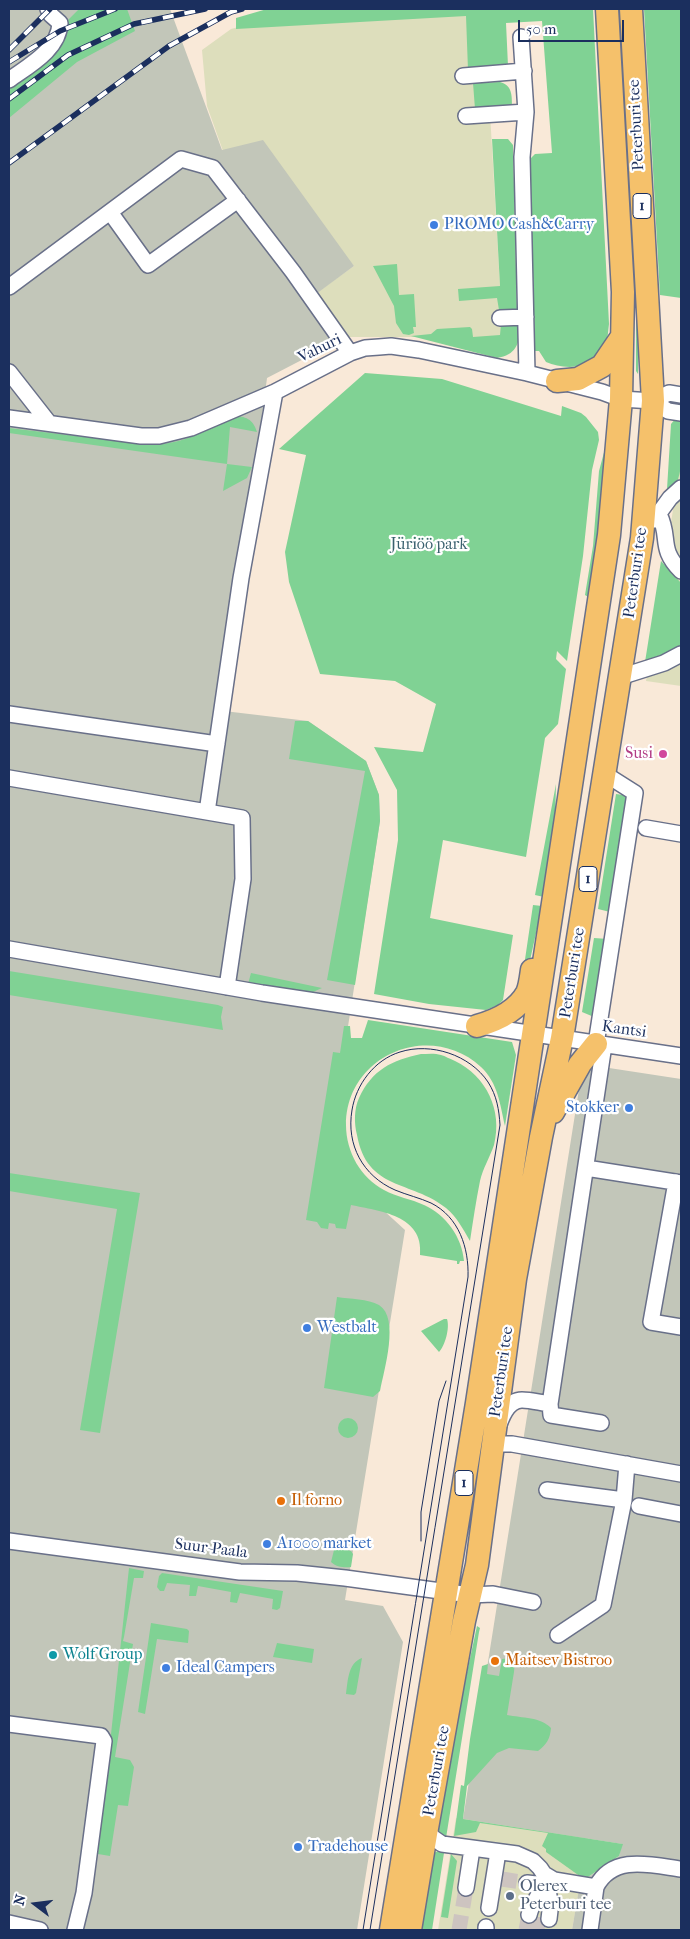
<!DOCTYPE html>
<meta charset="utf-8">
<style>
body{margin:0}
#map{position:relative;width:690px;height:1939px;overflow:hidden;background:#f9e9d8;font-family:"IM FELL French Canon",serif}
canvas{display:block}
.frame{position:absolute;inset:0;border:10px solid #1b2f5e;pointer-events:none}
.north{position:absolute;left:10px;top:1879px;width:50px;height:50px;-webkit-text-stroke:4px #fff;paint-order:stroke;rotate:285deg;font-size:14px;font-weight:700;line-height:20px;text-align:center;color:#1b2f5e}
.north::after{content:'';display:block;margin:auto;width:18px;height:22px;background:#1b2f5e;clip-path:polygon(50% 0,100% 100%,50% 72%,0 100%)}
.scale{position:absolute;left:518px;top:20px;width:106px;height:22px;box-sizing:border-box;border:2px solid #1b2f5e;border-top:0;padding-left:6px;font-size:15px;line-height:18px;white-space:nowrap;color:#1b2f5e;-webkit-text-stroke:4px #fff;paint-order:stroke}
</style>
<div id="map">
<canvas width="690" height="1939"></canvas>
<div class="frame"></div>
<div class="north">N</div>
<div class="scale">50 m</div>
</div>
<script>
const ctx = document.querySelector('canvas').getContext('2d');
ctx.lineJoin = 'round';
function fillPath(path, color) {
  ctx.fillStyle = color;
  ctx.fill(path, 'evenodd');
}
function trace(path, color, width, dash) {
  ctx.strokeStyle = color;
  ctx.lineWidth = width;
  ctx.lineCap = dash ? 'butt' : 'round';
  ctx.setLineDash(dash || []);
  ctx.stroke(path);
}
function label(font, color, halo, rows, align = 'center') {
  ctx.font = font + ' "IM FELL French Canon",serif';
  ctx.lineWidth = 4.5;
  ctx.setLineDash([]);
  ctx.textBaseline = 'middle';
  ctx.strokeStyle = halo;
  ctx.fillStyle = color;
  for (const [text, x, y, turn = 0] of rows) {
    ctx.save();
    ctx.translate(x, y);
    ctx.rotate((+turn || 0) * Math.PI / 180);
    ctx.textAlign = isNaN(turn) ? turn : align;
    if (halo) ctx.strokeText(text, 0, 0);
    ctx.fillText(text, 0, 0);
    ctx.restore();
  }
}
fillPath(new Path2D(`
 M329,9h155l16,277 8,65 -88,-14h-74l-30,-44 38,-27 -131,-115 -16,-45 -5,-56 29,-21 71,-19z
 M681,459v227l-35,-5z
 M456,1818l132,20 -16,92h-134z`), '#dddebc');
fillPath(new Path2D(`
 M9,9h161l52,141 41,-10 91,126 -38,28 30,43 -79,41 -43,333 84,10 58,40 13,34 1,26 -55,353 22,3 58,53 -60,370 38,6 20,36 -46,288h-348z
 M583,1064l98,15v851h-109l9,-53h7l31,-21 3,-12 -159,-25z`), '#c2c6b9');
fillPath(new Path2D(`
 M79,9h48l8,22 -58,31 -68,56v-32l47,-36 8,-11 2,-17z
 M267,9h326l16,315c-1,6 -1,14 -3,20 -8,25 -40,27 -60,18l-7,-11h-4l-5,-187 1,-6 4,-4 17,-1 -10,-132 -36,2 2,43 -40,4 -2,-54 -230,13v-11z
 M644,9h37v289l-21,-3z
 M617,11h3l19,292 -1,71 -2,-3v-64l-7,-69z
 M500,82c12,3 12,13 12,24l-37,3 -2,-26z
 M492,139h16l5,6 4,166 -13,1 -5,-2 -2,-12 -38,3 -1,-12 42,-3z
 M397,264l2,31 15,-1 2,33h-3l1,6 -5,2 -6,-1 -7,-11 -2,-17 -21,-40z
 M501,324h15l5,3c-2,17 -5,28 -24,31l-86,-22 20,-2 6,-5 33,-2 2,2 1,8 27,-2z
 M365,373l77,6 119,37 1,-10 19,7 5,4 12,15 1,8 -7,30 -9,86 -16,105 -10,-10 -1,8 10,10 -8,55 -13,14 -19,119 -83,-17 -13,78 83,17 -10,65 -5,5 -12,5 -57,-6 -55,-10 24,-154 -1,-50 -23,-43 49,5 13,-48 -41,-23 -75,-7 -31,-92 -4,-30 21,-97 -27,-6z
 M232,416c14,0 21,3 25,16l-27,-5 -3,37 25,3 -5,11 -24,13 4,-27 -218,-31v-5l143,17c35,-2 51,-14 80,-29z
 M676,418l5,1c0,20 6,62 -13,74l-1,-4 4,-65z
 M606,445l-8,88 -10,64 -3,-2 8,-49 6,-75z
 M661,561l20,22v64l-10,7 -26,8z
 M295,721h13l58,40 13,34 1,26 -25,164 -28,-5 38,-209 -76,-12z
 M556,784l-1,39 -11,74 -9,-2z
 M616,794l14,2 -20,116 -12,-3z
 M533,905l9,1 -17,77 -2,-10z
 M594,938l14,1 -14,78 -12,-5z
 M9,971l209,34 5,2 -2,10 2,13 -214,-35z
 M251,973l71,15 -9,4 -65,-8z
 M368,1020l144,22 4,13 -11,71c-5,-22 -7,-43 -24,-59 -51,-47 -135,-12 -135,58 0,27 15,53 38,65 13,7 27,9 40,15 22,10 38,32 40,56h-4l-1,3h-2v-3l-37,-6c4,-40 -41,-44 -69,-50l-5,24 -10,-1 -1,-4 -6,-1 -1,6 -7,-1 -4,-6 -11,-2 27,-168 7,1 4,-27h6l1,12h11z
 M421,1054c6,0 14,-1 20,1 4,1 9,4 14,6 31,15 48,49 39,84 -4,12 -11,23 -14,36 -4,20 -7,40 -10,60 -7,-12 -13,-24 -24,-33 -35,-28 -79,-17 -89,-73 -3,-12 -3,-26 2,-37 13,-28 33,-38 62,-44z
 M9,1173l131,20 -40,240 -20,-3 37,-221 -108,-18z
 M337,1297c13,2 31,2 42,8 21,13 5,65 1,86l-7,6 -49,-9z
 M444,1319h3c3,9 -2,27 -8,33l-18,-21z
 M338 1428a10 10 0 1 1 20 0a10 10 0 1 1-20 0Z
 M340,1548l11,3 2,3 -2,13c-6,1 -15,0 -20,-5l3,-12z
 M129,1568l15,3 -1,7h-9l-10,59 -1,4 10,3 -18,113 15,3 4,7 -6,39 -10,-1 -8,51 -12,-2z
 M162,1573l121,18 -3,17 -3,2 -5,-1 1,-10 -33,-6 -3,10 -7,-1 1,-10 -33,-6 -2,10h-7l1,-11 -23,-2 -3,8h-4l-3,-4 2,-11z
 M151,1623l36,6 2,2 -1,12 -31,-4 -12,75 -7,-2z
 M477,1626l3,2 -1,4 -33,206 -9,-5 6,-49z
 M277,1643l37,6 -2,14 -39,-6z
 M362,1658l-6,35 -2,2 -8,-1c2,-14 2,-31 16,-36z
 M510,1658l5,2 -1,12 -7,43c15,3 34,2 44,13 -1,11 -4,16 -13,23l-29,-3 -12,5 -30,33 -4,33 160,25 -4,12 -31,21h-7l-35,-25v-3l-4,-3 6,-13 -68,-10 -4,9 -22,4 7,-51 3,1 6,-47 12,-73 6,-2 -1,10 12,2 3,-17z
 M438,1851l6,2 -12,77h-10l11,-75 1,-2z
 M451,1854l6,7 -9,57 -7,-1z`), '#80d294');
trace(new Path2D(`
 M502,1879l25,4
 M459,1930l7,-42
 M526,1930l3,-15
 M537,1930l2,-13`), '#cdc4c0', 15, [15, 8]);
const minor = new Path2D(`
 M521,37l5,75 -4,45 5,216
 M463,76l61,-5
 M9,80c19,-14 50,-30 51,-57l-9,-8 -3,-6
 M466,116l60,-4
 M110,212l38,53 90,-65
 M9,287l172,-128 32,9 80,104 57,81
 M500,318l26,-1
 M9,372l40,51
 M653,401l16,-8 12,2
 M9,418l132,18h18l32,-8 84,-36 75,-39 15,-5 14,-1 12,-1 28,4 108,23 75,19 19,7 32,2 15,10 13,2
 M659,514c12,24 -1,34 22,57
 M654,520l16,-22 11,-10
 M620,677l44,-14 17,-9
 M9,714l208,30
 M9,778l198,34
 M646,828l35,6
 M9,949l253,44 419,63
 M227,987l16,-108 -1,-61 -35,-6 34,-234 34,-186
 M596,1044l39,-251 -30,-19
 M586,1168l95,15
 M676,1182l-25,140 30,5
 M550,1404c-9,-1 -19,-4 -28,-4 -19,0 -24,30 -30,44h20l169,30
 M601,1423l-50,-8 -1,-11 54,-359
 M547,1490l77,10
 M639,1506l42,8
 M9,1541l231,31 57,1 48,5 125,17 23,-1 40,8
 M558,1635l45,-30 21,-105 3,-36
 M9,1724l92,12 3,5 -20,152 -9,37
 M427,1828l5,9 10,7 75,10 16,7 7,7 4,6 10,6 42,7c17,-33 55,-22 85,-18
 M527,1883l18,2
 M545,1885c6,12 6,20 4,34
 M466,1888l6,-39
 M489,1908l9,-56
 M529,1915c4,-18 16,-20 15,-41
 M9,1923l31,7
 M486,1930v-3
 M590,1930l6,-43`);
const highway = new Path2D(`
 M557,381l21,-2 24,-13 19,-28
 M477,1026c18,-5 40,-15 50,-33 3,-6 4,-16 5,-23
 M553,1112l27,-48 16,-20
 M391,1930l86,-527 132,-868 12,-136 2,-107 -16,-283
 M410,1930l17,-102 37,-207 13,-56 38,-286 26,-142 21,-99 80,-500 11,-137 -22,-392`);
trace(minor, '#697089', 18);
trace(highway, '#697089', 25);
trace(minor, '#fff', 15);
trace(highway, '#f5c16b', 22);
trace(new Path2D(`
 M421,1541v-29l18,-111 7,-20
 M363,1930l105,-653c1,-29 -9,-60 -37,-74 -11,-5 -24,-8 -36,-13 -32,-14 -49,-45 -43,-80 4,-25 22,-50 48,-58 31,-10 70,3 88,30 9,14 11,28 12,43l-130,805`), '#1b2f5e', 1);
const rail = new Path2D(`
 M9,50l41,-41
 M9,62l51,-31 55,-22
 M9,99l59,-44 66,-31 71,-15
 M9,163l160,-117 62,-34 11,-3`);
trace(rail, '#1b2f5e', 5.5);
trace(rail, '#fff', 4, [11]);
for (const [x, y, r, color] of [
 [434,225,5,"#3f7fe0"],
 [663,754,5,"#d1479c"],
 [629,1108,5,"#3f7fe0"],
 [307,1328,5,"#3f7fe0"],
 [281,1501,5,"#e8710a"],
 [267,1544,5,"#3f7fe0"],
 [53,1655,5,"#0f9aa8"],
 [495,1661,5,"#e8710a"],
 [166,1668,5,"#3f7fe0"],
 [298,1847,5,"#3f7fe0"],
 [510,1896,5,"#5c6f8a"]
]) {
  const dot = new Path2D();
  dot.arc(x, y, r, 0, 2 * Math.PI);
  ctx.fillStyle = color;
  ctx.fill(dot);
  trace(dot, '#fff', 2);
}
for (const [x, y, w] of [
 [642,206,18],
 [588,879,18],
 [464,1483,18]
]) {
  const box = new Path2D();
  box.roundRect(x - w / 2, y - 12.5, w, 25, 4);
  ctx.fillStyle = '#fff';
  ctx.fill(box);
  trace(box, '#1b2f5e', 1);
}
label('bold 15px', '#1b2f5e', null, [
 ["1",642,206],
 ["1",588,879],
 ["1",464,1483]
]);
label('16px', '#1b2f5e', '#fff', [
 ["Peterburi tee",637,125,-93],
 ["Vahuri",320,349,-26],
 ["Peterburi tee",636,573,-82],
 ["Peterburi tee",573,973,-81],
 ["Kantsi",624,1030,8],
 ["Peterburi tee",502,1372,-82],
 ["Suur-Paala",211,1549,7],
 ["Peterburi tee",437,1771,-80]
]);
label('16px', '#366cbe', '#fff', [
 ["PROMO Cash&Carry",444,225],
 ["Stokker",619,1108,"right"],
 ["Westbalt",317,1328],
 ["A1000 market",277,1544],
 ["Ideal Campers",176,1668],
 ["Tradehouse",308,1847]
], 'left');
label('16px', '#39606e', '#fff', [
 ["Jüriöö park",429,545]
]);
label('16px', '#b23c85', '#fff', [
 ["Susi",653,754]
], 'right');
label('16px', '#c56008', '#fff', [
 ["Il forno",291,1501],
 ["Maitsev Bistroo",505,1661]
], 'left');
label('16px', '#0d838f', '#fff', [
 ["Wolf Group",63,1655]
], 'left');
label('16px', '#4e5e75', '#fff', [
 ["Olerex",520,1887],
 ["Peterburi tee",520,1905]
], 'left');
</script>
